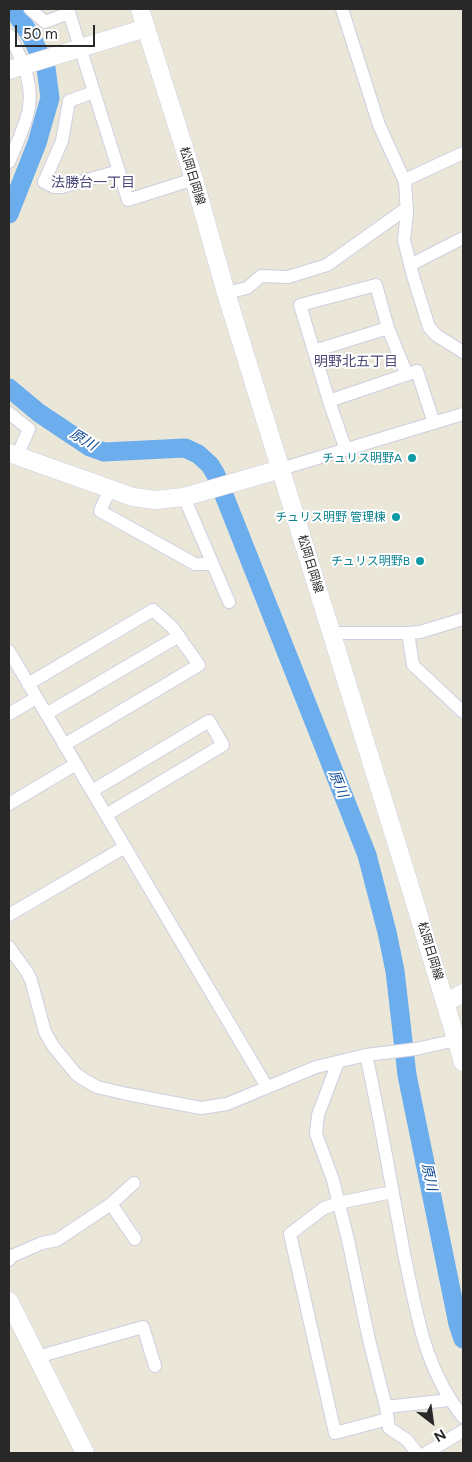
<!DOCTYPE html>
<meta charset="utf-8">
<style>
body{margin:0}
#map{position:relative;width:472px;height:1462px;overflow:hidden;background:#eae7d9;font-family:Figtree,sans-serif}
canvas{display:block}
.frame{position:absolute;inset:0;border:10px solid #282828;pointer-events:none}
.north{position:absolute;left:407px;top:1397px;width:50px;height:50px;-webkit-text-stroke:4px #fff;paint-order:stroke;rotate:150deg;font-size:14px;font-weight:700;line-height:20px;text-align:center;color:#282828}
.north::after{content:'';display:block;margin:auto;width:18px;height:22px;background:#282828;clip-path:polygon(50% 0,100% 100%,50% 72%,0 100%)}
.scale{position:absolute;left:15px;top:25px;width:80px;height:22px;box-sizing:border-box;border:2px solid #282828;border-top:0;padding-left:6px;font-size:15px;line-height:18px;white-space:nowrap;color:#282828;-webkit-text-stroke:4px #fff;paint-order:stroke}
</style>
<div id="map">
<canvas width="472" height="1462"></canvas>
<div class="frame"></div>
<div class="north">N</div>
<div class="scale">50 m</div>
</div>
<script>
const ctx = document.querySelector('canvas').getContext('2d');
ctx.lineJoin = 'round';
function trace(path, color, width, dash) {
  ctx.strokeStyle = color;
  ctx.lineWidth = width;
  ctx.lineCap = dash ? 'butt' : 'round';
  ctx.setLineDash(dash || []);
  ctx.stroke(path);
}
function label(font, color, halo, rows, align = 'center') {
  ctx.font = font + ' Figtree,"Noto Sans JP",sans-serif';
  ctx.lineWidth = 4;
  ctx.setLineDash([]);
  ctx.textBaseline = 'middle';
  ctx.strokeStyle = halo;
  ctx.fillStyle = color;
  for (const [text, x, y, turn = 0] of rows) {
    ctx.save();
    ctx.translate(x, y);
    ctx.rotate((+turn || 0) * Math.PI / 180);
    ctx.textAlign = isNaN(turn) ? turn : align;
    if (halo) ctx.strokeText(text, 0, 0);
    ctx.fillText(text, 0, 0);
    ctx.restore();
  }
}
trace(new Path2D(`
 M9,214l28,-71 13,-45 -4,-30 -15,-32 -18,-27
 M9,388l30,25 51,34 14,5 81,-4 13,6 12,11 6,10 151,380 20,77 8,39 12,104 51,249 5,15`), '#6baded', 19);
const street = new Path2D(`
 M30,9l15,13 24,-9
 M68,9l60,191 66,-21
 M342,9l37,116 26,57 2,30 -3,28 9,36 16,51 7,8 27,17
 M9,35c6,9 10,19 14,29 16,40 1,61 -14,98
 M94,92l-25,9 -7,40 -18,41 10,5h8l57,-16
 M405,180l58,-27
 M410,265l53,-27
 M226,293l21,-5 14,-12 27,1 39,-12 80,-57
 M388,328l19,47
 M314,351l74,-23 -12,-43 -76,20 29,96
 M9,413l20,16 -12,27
 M346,450l-17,-49 88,-30 17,52
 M281,469l182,-55
 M110,489l-10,22 95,53h18
 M184,497l45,105
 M332,633h76l5,32 50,47
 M408,633l12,-1 43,-13
 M9,651l258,436
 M28,684l125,-74 19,17 27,38 -135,80
 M9,714l27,-16
 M46,714l133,-78
 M92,791l117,-70 14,24 -117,70
 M9,804l67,-40
 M9,915l116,-68
 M9,947l18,25 4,8 14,52 8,14 23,28 7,5 14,8 30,7 74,14 26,-4 89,-37 50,-12 50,-6 40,-9
 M366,1055c15,67 26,135 39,203 12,57 20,112 58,159
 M338,1062l-20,53 -2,19 17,46 15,60 21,100 17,67 3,21 18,12 10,13
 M111,1204l24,35
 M9,1260l3,-4 30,-13 15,-3 54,-36 23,-21
 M37,1357l106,-30 12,39
 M386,1407l63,-7
 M388,1419l-53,14 -45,-199 34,-26 14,-5 54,-11
 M426,1453l37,-22`);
const secondary = new Path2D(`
 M140,9l54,170 32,114 186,600 51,169
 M9,70l137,-42
 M9,453l124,44 22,3 29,-3 97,-28
 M445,1003l18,-10
 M9,1301l76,152`);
trace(street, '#cfcee1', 14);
trace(secondary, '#cfcee1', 19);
trace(street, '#fff', 12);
trace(secondary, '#fff', 18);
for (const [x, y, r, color] of [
 [412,458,5,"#0f9aa8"],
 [396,517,5,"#0f9aa8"],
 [420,561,5,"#0f9aa8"]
]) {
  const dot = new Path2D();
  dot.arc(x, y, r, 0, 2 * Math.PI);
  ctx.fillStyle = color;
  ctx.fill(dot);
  trace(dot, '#fff', 2);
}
label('12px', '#282828', '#fff', [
 ["松岡日岡線",192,176,73],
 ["松岡日岡線",310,564,73],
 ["松岡日岡線",430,951,73]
]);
label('12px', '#0d838f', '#fff', [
 ["チュリス明野A",402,458],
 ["チュリス明野 管理棟",386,517],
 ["チュリス明野B",410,561]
], 'right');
label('14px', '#4b4977', '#fff', [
 ["法勝台一丁目",93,183],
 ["明野北五丁目",356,362]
]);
label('italic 14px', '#0e4895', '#fff', [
 ["原川",83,440,31],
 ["原川",338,784,68],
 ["原川",429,1177,78]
]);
</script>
